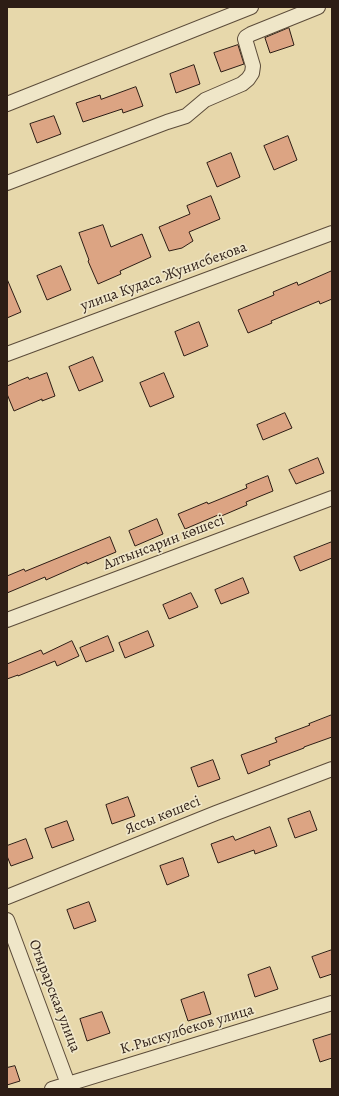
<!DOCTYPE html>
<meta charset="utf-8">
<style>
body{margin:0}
#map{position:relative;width:339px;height:1096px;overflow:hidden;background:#e7d8ab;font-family:Alegreya,serif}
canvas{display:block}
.frame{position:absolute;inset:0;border:8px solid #2d1d15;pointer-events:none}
</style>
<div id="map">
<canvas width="339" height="1096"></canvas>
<div class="frame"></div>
</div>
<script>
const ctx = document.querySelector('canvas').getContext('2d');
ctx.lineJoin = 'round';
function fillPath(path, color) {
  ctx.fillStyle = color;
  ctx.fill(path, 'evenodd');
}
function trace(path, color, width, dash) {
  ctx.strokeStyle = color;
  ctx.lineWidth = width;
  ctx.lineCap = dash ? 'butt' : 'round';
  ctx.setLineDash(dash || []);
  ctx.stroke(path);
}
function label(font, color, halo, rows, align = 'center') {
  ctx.font = font + ' Alegreya,serif';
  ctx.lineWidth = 3.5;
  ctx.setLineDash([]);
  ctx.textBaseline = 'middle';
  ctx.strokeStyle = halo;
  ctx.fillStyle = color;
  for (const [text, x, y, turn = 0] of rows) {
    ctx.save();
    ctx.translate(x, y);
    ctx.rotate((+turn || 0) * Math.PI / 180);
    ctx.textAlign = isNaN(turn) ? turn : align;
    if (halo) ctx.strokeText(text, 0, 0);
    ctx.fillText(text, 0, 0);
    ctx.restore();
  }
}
const building = new Path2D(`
 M289,28l5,17 -24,8 -5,-15z
 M238,45l6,19 -23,8 -7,-19z
 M194,65l6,19 -24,9 -6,-19z
 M136,87l7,19 -20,7 -1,-4 -39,13 -7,-19 24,-8 1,4z
 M54,116l7,18 -24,9 -7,-19z
 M288,136l9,24 -23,10 -10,-24z
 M231,153l9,24 -23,10 -10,-24z
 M211,196l9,23 -31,13 4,9 -11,7 -13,3 -10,-24 31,-13 -3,-8z
 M103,225l8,22 31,-13 9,23 -31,14 1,3 -23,10 -10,-23 1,-1 -10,-27z
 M61,266l10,24 -24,10 -10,-24z
 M332,271v28l-12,5 -1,-3 -48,20 1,2 -24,10 -10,-23 36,-15 -1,-3 24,-10 1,3z
 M7,279l14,33 -14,6z
 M199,322l9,24 -24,10 -9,-24z
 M93,357l10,24 -24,10 -10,-24z
 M47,373l8,23 -13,5v-2l-28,12 -7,-17v-8l21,-9 1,2z
 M164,373l10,24 -24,10 -10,-24z
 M285,413l7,15 -29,12 -6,-15z
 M318,458l6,15 -28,11 -7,-14z
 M268,476l5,15 -27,11 1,3 -28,12 -1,-2 -33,14 -7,-15 29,-12 1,2 39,-16 -1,-3z
 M157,519l6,15 -28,12 -6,-15z
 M110,537l6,15 -29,12v-2l-41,18 -1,-3 -38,16v-17l17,-7 1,2z
 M332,542v16l-32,13 -6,-14z
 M243,578l6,15 -28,11 -6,-14z
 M191,593l7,14 -29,12 -6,-14z
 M148,631l6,15 -29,12 -6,-15z
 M108,636l6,15 -28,11 -6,-14z
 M72,641l7,15 -22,10 -2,-5 -37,15v-1l-11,4v-15l34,-14 2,4z
 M332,715v22l-28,10v1l-35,13 1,4 -22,9 -7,-19 36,-13 -2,-4 35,-13 -1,-1z
 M213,760l7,19 -22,8 -7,-19z
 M128,797l7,19 -23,8 -6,-19z
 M310,811l7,19 -22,8 -7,-19z
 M67,821l7,19 -22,8 -7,-19z
 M270,827l7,19 -22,8 -1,-4 -36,13 -7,-19 22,-8 2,4z
 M26,839l7,19 -22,8 -4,-10v-10z
 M183,858l6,18 -22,9 -7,-19z
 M89,902l7,19 -22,8 -7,-19z
 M332,950v24l-12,4 -8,-21z
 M270,967l8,22 -23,8 -7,-22z
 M204,992l7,22 -23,7 -7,-21z
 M102,1012l8,21 -23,8 -7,-22z
 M332,1034v24l-12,4 -7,-22z
 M15,1066l5,15 -13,4v-17z`);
fillPath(building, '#dca483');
trace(building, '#2d1d15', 1);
const minor = new Path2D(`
 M7,104l244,-97
 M7,183l160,-61 19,-6 19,-16 37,-16 6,-5 4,-6 1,-7 -8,-27 1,-2 5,-3 67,-27
 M7,354l325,-121
 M7,620l325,-122
 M7,897l209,-84 116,-44
 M7,920l61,164
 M52,1089l280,-86`);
trace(minor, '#5c4c3a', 16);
trace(minor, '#efe6c8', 14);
label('15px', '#2d1d15', '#efe6c8', [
 ["улица Кудаса Жунисбекова",164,277,-20],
 ["Алтынсарин көшесі",164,543,-21],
 ["Яссы көшесі",163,816,-22],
 ["Отырарская улица",54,996,69],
 ["К.Рыскулбеков улица",187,1030,-17]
]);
</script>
